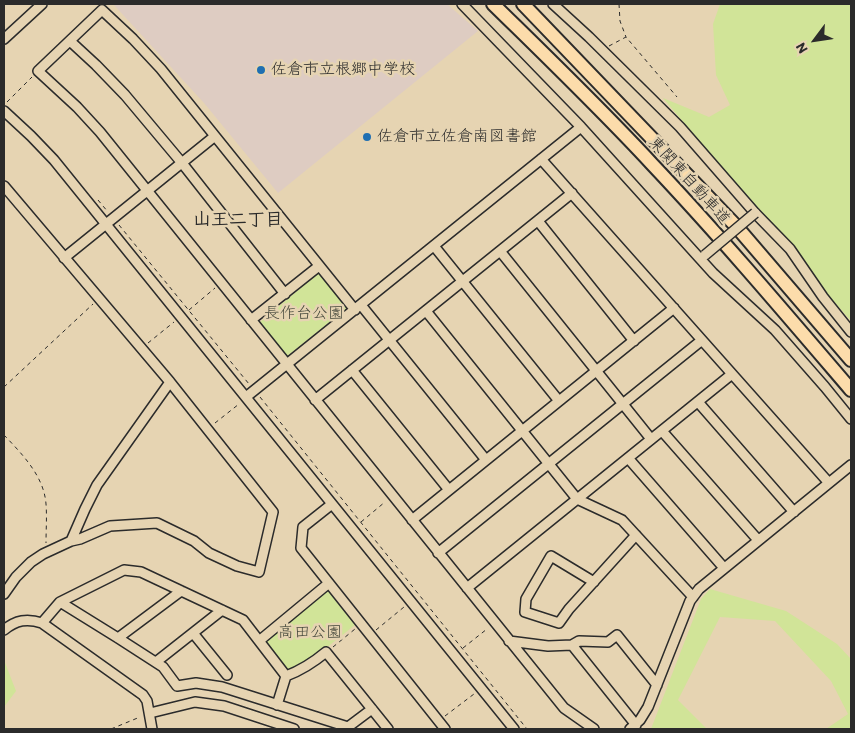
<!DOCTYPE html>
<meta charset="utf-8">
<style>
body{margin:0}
#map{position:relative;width:855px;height:733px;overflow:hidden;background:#e6d4b2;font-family:Itim,sans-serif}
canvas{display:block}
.frame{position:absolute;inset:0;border:5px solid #2b2b2b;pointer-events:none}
.north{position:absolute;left:790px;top:15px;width:50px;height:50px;-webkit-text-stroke:4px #e6d4b2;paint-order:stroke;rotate:239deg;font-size:14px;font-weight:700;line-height:20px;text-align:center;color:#2b2b2b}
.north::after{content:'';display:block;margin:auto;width:18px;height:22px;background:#2b2b2b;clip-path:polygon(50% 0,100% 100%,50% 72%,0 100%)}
</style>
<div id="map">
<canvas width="855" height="733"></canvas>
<div class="frame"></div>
<div class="north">N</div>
</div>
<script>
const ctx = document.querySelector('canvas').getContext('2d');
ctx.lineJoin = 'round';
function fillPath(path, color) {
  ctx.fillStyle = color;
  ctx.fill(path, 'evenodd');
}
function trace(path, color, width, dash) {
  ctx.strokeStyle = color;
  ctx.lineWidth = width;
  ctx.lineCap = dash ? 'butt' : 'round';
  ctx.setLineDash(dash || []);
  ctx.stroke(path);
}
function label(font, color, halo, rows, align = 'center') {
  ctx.font = font + ' Itim,"Klee One",sans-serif';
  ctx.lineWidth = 5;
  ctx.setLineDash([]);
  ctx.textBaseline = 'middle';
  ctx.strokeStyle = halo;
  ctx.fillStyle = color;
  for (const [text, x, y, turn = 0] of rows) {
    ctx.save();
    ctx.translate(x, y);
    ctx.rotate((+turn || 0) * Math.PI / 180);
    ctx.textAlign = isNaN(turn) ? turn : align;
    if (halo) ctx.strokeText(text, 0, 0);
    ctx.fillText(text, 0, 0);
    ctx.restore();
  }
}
fillPath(new Path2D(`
 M113,4h334l31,27 -200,162 -74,-90z`), '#deccc2');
fillPath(new Path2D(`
 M720,4h131v317l-37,-42 -151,-181 46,19 21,-12 -14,-30 -3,-51z
 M319,273l28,35 -60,48 -27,-34z
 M710,589l76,22 51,33 14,15v70h-25l22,-15 -17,-33 -56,-60 -55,-4 -42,83 29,29h-56l50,-130z
 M328,591l27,34 -44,35 -20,10 -5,-1 -21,-28z
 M4,660l12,31 -12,16z`), '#d1e498');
const minor = new Path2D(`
 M462,4l119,123 132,146 62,57 50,57 26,32
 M553,4l36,33 91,90 75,86 35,36 33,48 28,35
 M4,39l38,-35
 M70,41l26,24 29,30 57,68 103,131
 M4,111l27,25 23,24 460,569
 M541,159l288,324
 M4,186l166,196 103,130 -14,60 -22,-6 -28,-13 -15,-12 -37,-18 -47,3 -30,13 -9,2 -28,13 -12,8 -15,15 -12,17
 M538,221l96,120
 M434,246l125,155
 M500,251l151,188
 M64,258l151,-122
 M361,305l125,155
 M355,310l-194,-241 -28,-30 -31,-29 -64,61 39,36 23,25 464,576 30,21
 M426,311l151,188 45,21 58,63 13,14
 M251,320l68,-54
 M352,370l97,120
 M246,397l335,-270
 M315,400l257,-207
 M698,402l96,110
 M662,431l96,109
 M628,458l96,110
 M332,504l-29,23 -2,21 144,181
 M412,520l262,-212
 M71,541l14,-32 12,-24 73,-103
 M438,553l264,-213
 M594,582l-43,-26 -25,43 -1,13 34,11 10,-14 67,-74
 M467,588l265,-214
 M60,602l58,36 45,29 14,19 19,-3 26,4 126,40 24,-18
 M42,623l18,-21 64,-32 17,2 102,48 43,56c16,-6 28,-14 40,-24l62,77
 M4,630c12,-10 23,-12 38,-7l101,72 4,6 5,28
 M193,633l34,42
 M118,638l63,-47
 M259,641l70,-58
 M509,641l39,5 24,-1 64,80
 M572,645l7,-4 29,1 9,-7 40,50
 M156,662l66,-52
 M277,705l9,-29
 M150,713l45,-11 29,4 70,23
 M630,729l10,-9 8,-13 42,-106 9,-12 152,-124`);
const highway = new Path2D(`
 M493,4c53,52 107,104 158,159 69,73 135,151 200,227
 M523,4l213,222 115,134`);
trace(minor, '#2b2b2b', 12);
trace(highway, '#2b2b2b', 16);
trace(new Path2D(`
 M619,4l1,17 6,16
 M609,46l17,-9 51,60
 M7,102l25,-25
 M98,200l10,12
 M119,225l130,159
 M189,310l26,-22
 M148,343l26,-21
 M4,387l89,-83
 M260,397l267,332
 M215,423l24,-19
 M4,435c18,19 40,41 42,69 1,13 0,26 0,39
 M361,522l24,-20
 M376,630l28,-23
 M333,647l22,-18
 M463,648l24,-19
 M445,716l29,-22
 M111,729l29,-12`), '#2b2b2b', 1, [4, 4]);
trace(minor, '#e6d4b2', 9);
trace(highway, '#fcdcab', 12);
const minorBridge = new Path2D(`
 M705,255l50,-42`);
trace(minorBridge, '#2b2b2b', 12, []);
trace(minorBridge, '#e6d4b2', 9);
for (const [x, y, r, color] of [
 [261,70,5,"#1f6fb2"],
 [367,137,5,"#1f6fb2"]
]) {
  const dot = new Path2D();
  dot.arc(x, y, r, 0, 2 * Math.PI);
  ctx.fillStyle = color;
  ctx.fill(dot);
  trace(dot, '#e6d4b2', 2);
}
label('16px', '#2b2b2b', '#e6d4b2', [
 ["佐倉市立根郷中学校",271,70],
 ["佐倉市立佐倉南図書館",377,137]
], 'left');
label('16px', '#2b2b2b', '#e6d4b2', [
 ["東関東自動車道",689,181,48]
]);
label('16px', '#44473b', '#e6d4b2', [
 ["長作台公園",304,314],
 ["高田公園",310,633]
]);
label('bold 18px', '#2b2b2b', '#e6d4b2', [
 ["山王二丁目",238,220]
]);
</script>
